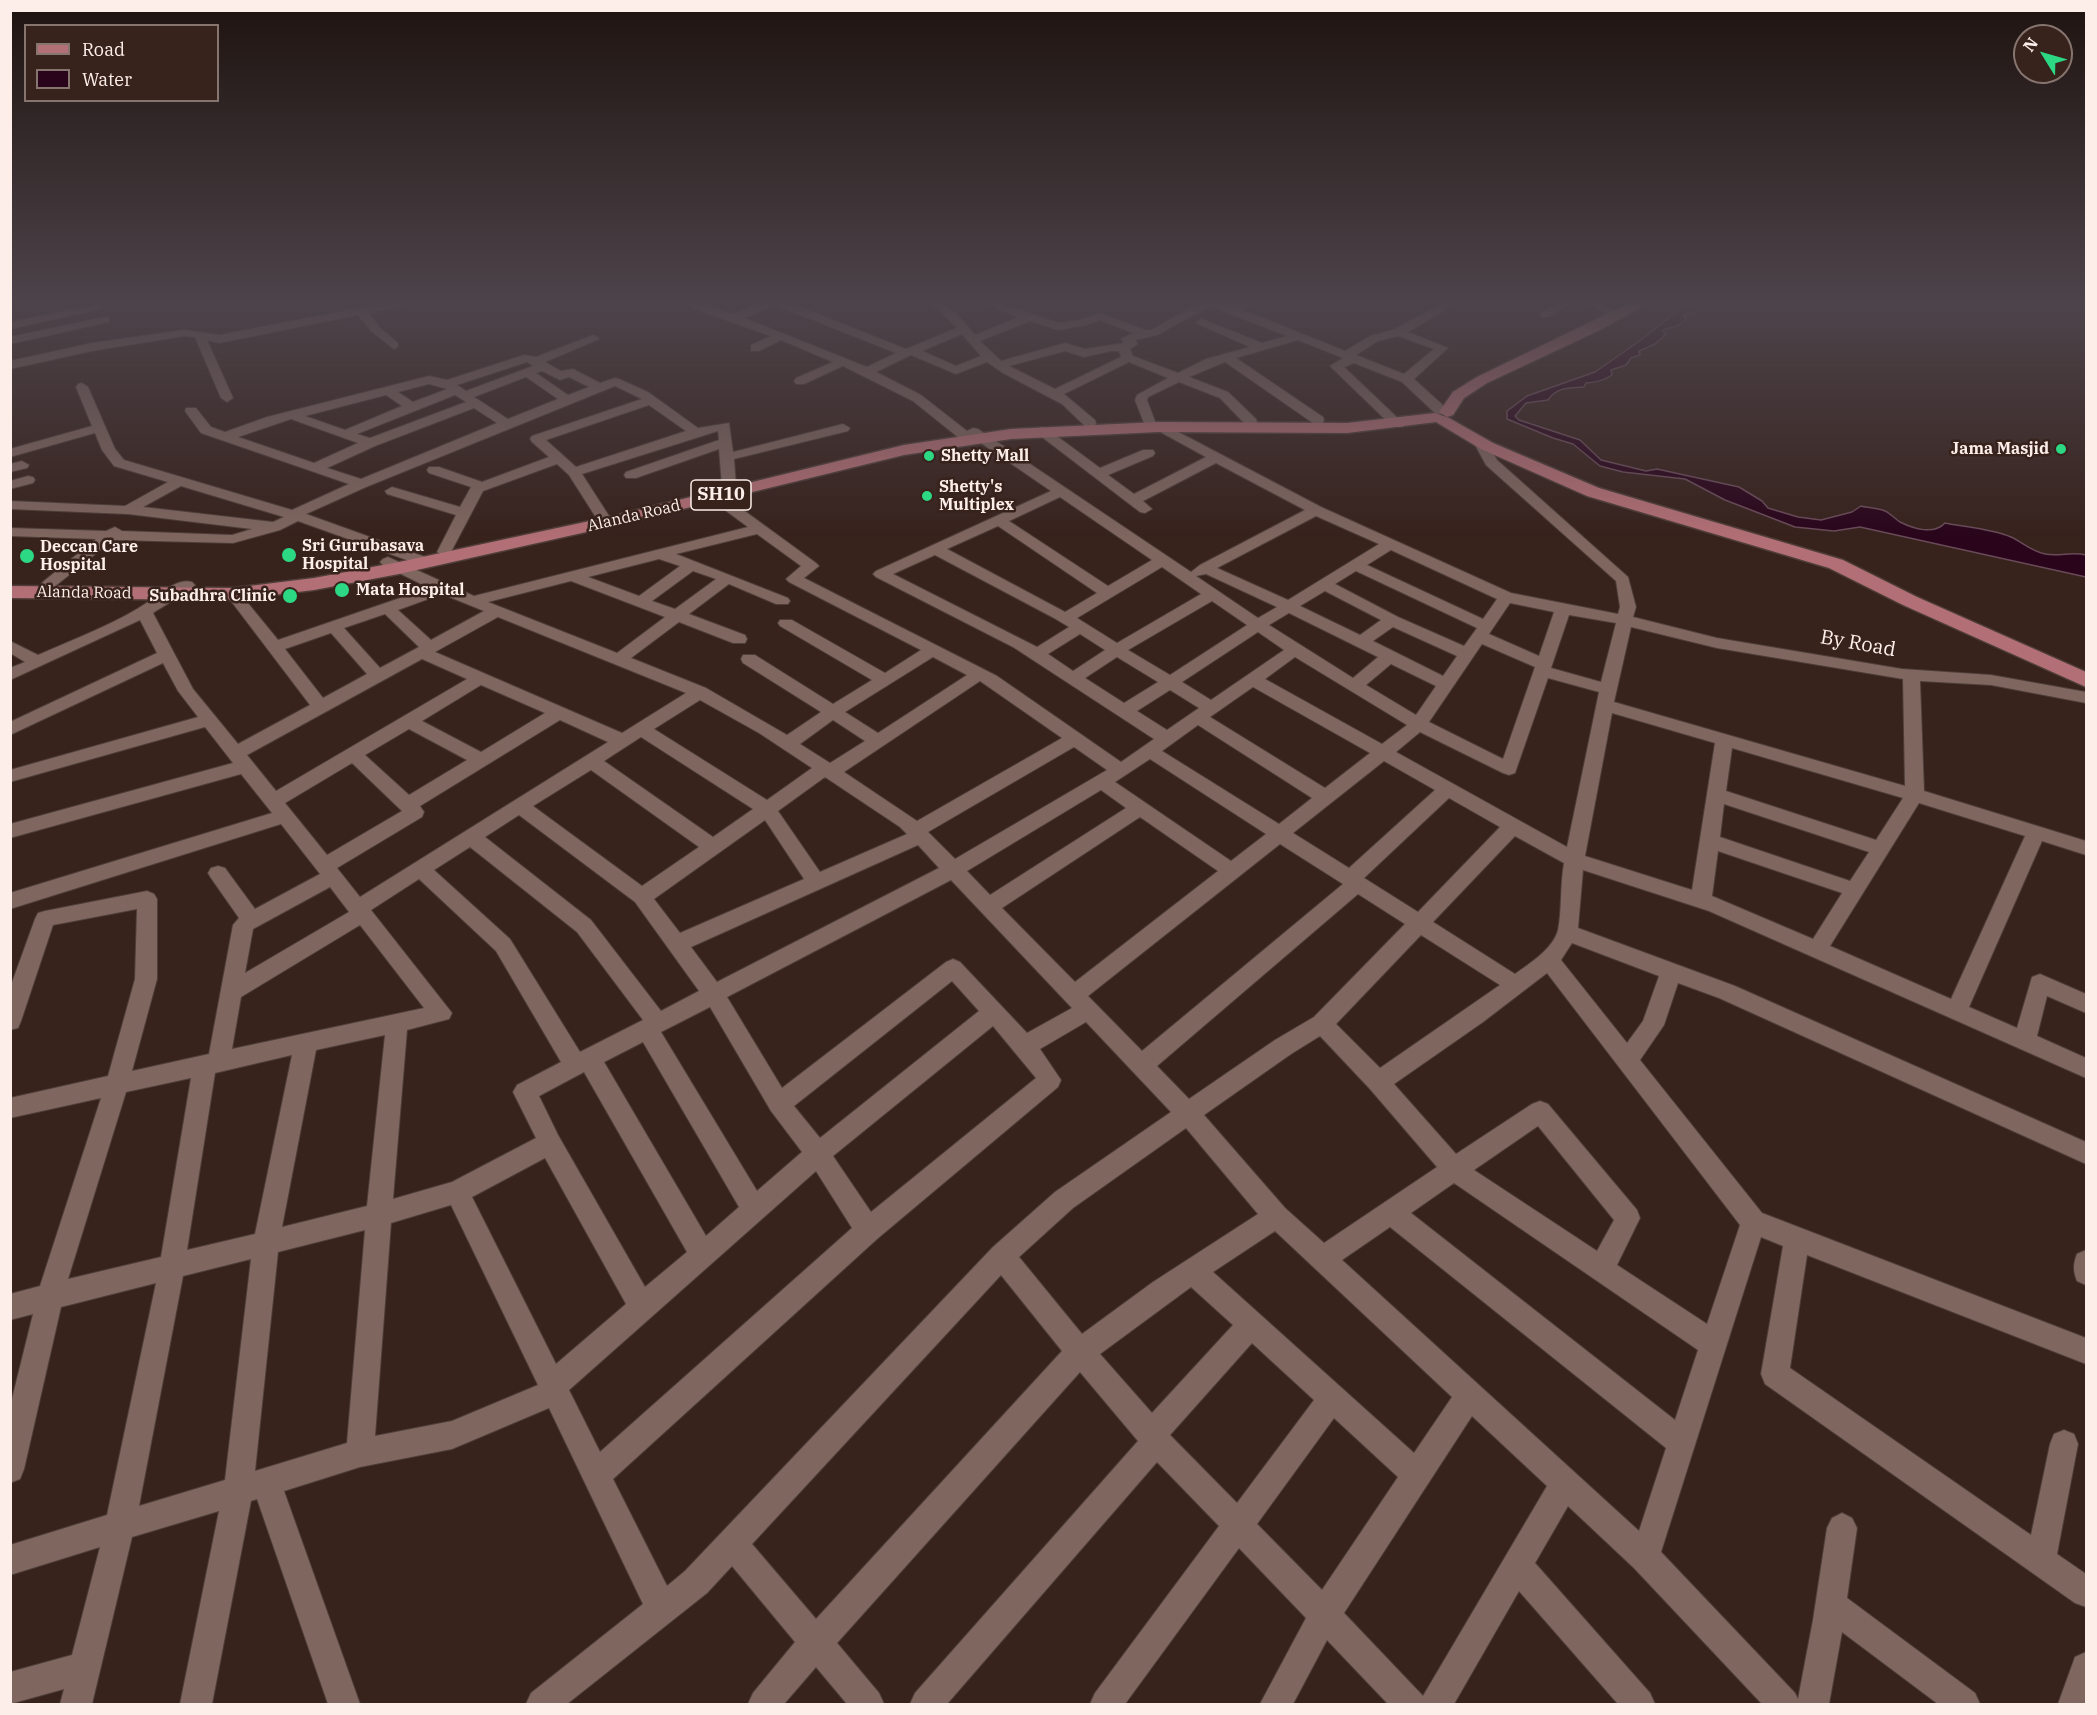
<!DOCTYPE html>
<style>
body{margin:0}
#map{position:relative;width:2097px;height:1715px;overflow:hidden;background:#37221c;font-family:"IBM Plex Serif",serif}
canvas{display:block}
.frame{position:absolute;inset:0;border:12px solid #fdeeea;pointer-events:none}
.legend{position:absolute;left:24px;top:24px;width:195px;height:78px;box-sizing:border-box;background:#37221c;border:2px solid #86746e;margin:0;padding:8px 10px;list-style:none;font-size:18px;color:#fdeeea}
.legend li{display:flex;align-items:center;gap:12px;height:30px}
.legend b{width:30px;border:2px solid #86746e}
.north{position:absolute;left:2013px;top:24px;width:60px;height:60px;box-sizing:border-box;background:#37221c;border:2px solid #86746e;border-radius:50%;rotate:307deg;font-size:16px;font-weight:700;line-height:24px;text-align:center;color:#fdeeea}
.north::after{content:'';display:block;margin:auto;width:21px;height:27px;background:#2dd884;clip-path:polygon(50% 0,100% 100%,50% 72%,0 100%)}
</style>
<div id="map">
<canvas width="2097" height="1715"></canvas>
<div class="frame"></div>
<ul class="legend">
<li><b style="height:8px;background:#b26f75"></b>Road</li>
<li><b style="height:16px;background:#29041a"></b>Water</li>
</ul>
<div class="north">N</div>
</div>
<script>
const ctx = document.querySelector('canvas').getContext('2d');
ctx.lineJoin = 'round';
function fillPath(path, color) {
  ctx.fillStyle = color;
  ctx.fill(path, 'evenodd');
}
function trace(path, color, width, dash) {
  ctx.strokeStyle = color;
  ctx.lineWidth = width;
  ctx.lineCap = dash ? 'butt' : 'round';
  ctx.setLineDash(dash || []);
  ctx.stroke(path);
}
function label(font, color, halo, rows, align = 'center') {
  ctx.font = font + ' "IBM Plex Serif",serif';
  ctx.lineWidth = 5;
  ctx.setLineDash([]);
  ctx.textBaseline = 'middle';
  ctx.strokeStyle = halo;
  ctx.fillStyle = color;
  for (const [text, x, y, turn = 0] of rows) {
    ctx.save();
    ctx.translate(x, y);
    ctx.rotate((+turn || 0) * Math.PI / 180);
    ctx.textAlign = isNaN(turn) ? turn : align;
    if (halo) ctx.strokeText(text, 0, 0);
    ctx.fillText(text, 0, 0);
    ctx.restore();
  }
}
const water = new Path2D(`
 M1691,300l19,1 -15,11 -12,4 3,3 -9,7 -12,3 -2,2 3,3 -11,10 -16,7 1,4 -9,3 -5,7 -15,5 1,5c-9,6 -16,7 -26,8l-2,4c-14,1 -28,0 -36,13l-22,3 -11,13 4,4 61,20 21,20 45,11 11,-2 82,18 23,14 6,7 30,9 23,3 31,-8 9,-6c7,2 17,2 24,5 5,2 10,8 15,11 14,7 34,13 45,1 20,4 48,6 66,14 11,5 20,14 34,17 15,3 27,-3 41,1v22l-226,-50 -26,4 -39,-4 -70,-27 -40,-21 -62,-7 -23,-6 -27,-22 -20,-6 -46,-19v-8l20,-15 68,-24 46,-32z`);
fillPath(water, '#29041a');
trace(water, '#694a58', 1.5);
const minor = new Path2D(`
 M401,300h23l-5,3 -50,10 10,14 19,16v4l-4,2 -23,-18 -13,-16 -139,28 -12,-3 26,58 -6,4 -6,-4 -26,-61 -11,-1 -92,15 -82,18v-8l82,-18 92,-13 35,5z
 M682,300h13l38,14 35,-14h15l123,49 51,-21 -16,-16 -20,-12c27,0 38,16 54,35l44,-18 -45,-17h16l69,23 24,-4 17,-6 45,17h6l48,-27 -2,-3h16l19,6 19,-6h16l-24,10 102,41 25,-15 25,-7 54,-29h13l-54,32 40,16 -34,31 32,29 1,3 -1,3h-10l-34,-32 -48,-19 -10,4 60,57 -1,3h-10l-63,-61 13,-8 -45,-18 -62,18 87,59 1,3 -1,3h-10l-88,-61 -36,15 39,15 28,27 1,3 -1,3h-10l-26,-27 -41,-16 -31,15 -1,3 9,24h7l158,83 190,86 107,21 2,-7 -4,-26 -130,-116 -12,-22 7,-4 5,1 11,20 131,117 8,30 -3,10 84,21 185,31 89,6 95,17v11l-95,-18 -71,-4 4,110 162,50v14l-44,-14 -73,166 48,21 15,-51 8,-3 46,20v19l-39,-17 -10,40 49,22v20l-377,-167 -126,-41 -5,58 157,58 351,156v22l-367,-166 -41,-15 -14,42 -24,35 122,153 324,125v26l-279,-109 -17,113 241,167 19,-91 4,-10 10,-4 10,4 4,10 -21,110 29,20v33l-11,-4 -310,-219 -4,-10 22,-128 -22,-9 -100,315 134,141 3,6 15,-79 14,-92 5,-10 10,-5 10,5 5,10 -10,70 128,95 5,11h-42l-96,-72 -13,72h-67l-128,-136 -66,-62 -33,57 115,130 5,11h-37l-99,-113 -65,113h-66l-61,-64 -34,64h-33l46,-86 -67,-70 -114,156h-35l5,-11 124,-167 -62,-64 -210,242h-37l5,-11 223,-252 -58,-69 -243,271 42,50 5,11h-37l-31,-37 -32,37h-36l5,-11 42,-51 -63,-76 -25,27 -140,111h-41l5,-11 112,-89 -94,-196 -97,41 -92,18 -76,24 76,213h-32l-71,-205 -6,2 -39,203h-32l39,-193 -87,26 -40,167h-32l4,-15 -54,15v-32l62,-17 28,-108 -90,28v-30l97,-30 49,-232 -95,24 -37,162 -4,10 -10,4v-76l23,-93 -23,6v-26l30,-8 61,-188 -91,20v-20l98,-22 27,-97 2,-70 -84,16 -32,96 -3,7 -8,2v-42l25,-69 3,-6 7,-2 102,-20 7,3 3,5v80l-25,92 77,-17 24,-129 6,-7 -28,-40 -3,-5 3,-5 7,-2 7,2 30,41 65,-35 -39,-50 -271,85v-16l262,-80 -31,-39 -231,64v-14l223,-61 -28,-36 -195,55v-12l188,-53 -20,-26 -15,-28 -153,72v-13l147,-69 -17,-33 -130,60v-12l15,-6 -15,-9v-12l28,14c38,-17 80,-32 113,-55 11,-8 27,-22 41,-18l3,3c-6,7 -32,21 -42,28l40,76 45,55 72,-39 -82,-108 -3,-3 3,-3h10l40,49 151,-52 -46,-23 -3,-3 3,-3 5,-2 86,39 274,-69 -38,-28 -2,-3 7,-4 5,1 96,70 3,3 -15,12 193,98 124,86 33,-23 -141,-92 -137,-70 -3,-3 3,-3 175,-80 -76,-52 -6,4 -5,-1 -51,-41 -70,-35 -39,18h-8l-2,-3 2,-3 37,-16 -52,-22 -22,11h-8v-6l20,-9 -79,-28zM775,305l121,48 -29,14 -123,-49zM1210,306l77,30 -25,7 -60,-24 -6,3 2,2 52,23 -44,12 -28,14 -45,-17 -3,-7 8,-5 -3,-4 22,-5zM1100,320l33,13 -12,6 3,4 -39,6 -20,-6 -64,18 -21,-20 50,-20 28,9 28,-5zM962,334l19,22 -25,10 -34,-15zM1398,336l36,13 -30,25 -48,-19 22,-14zM1065,351l19,6 27,-6h8l2,6 -66,32 -46,-23zM911,355l45,19 31,-12 16,11 59,31 23,22h10l1,-3 -1,-3 -31,-26 65,-32 39,16 -31,17 -2,5 9,23 62,34 -72,37 -26,-19 45,-19 2,-3 -2,-3h-10l-43,18 -54,-40 -5,-1 -7,4 106,81 5,1 7,-4 -9,-8 73,-38 89,47 -105,55 -9,7 -213,-143 -5,-1 -6,3 -46,-36 -45,-23zM1060,497l92,63 -44,26 -99,-65zM1316,516l63,28 -91,56 -71,-32zM998,526l99,67 -32,19 -118,-63zM757,534l44,32 -15,13 3,3 132,68 -36,23 -93,-53h-12l-2,3 2,3 92,54 -39,24 -78,-49h-12l-2,4 2,4 78,49 -34,23 -81,-47 -75,-30 48,-36 54,21h12l2,-4 -2,-4 -56,-21 40,-30 47,20h12l2,-3 -2,-3 -112,-44zM1391,550l106,49 -14,20 -116,-54zM935,555l119,63 15,9 -32,20 -144,-73zM659,559l21,7 -41,30 -51,-19zM1162,567l39,27 -84,49 -40,-25zM693,571l23,8 -41,30 -23,-8zM1356,571l121,57 -13,18 -66,-29 -63,-33zM1206,574l71,33 -19,11 -62,-42zM571,581l94,36 -48,36 -129,-51zM1325,591l56,29 -21,15 -60,-29zM442,594l42,17 -53,29 -33,-30zM1212,601l35,24 -77,50 -42,-25zM1510,603l44,9 -15,44 -50,-22zM1289,613l89,44 -25,21 -84,-53zM385,614l34,33 -39,21 -36,-40zM1569,615l47,8 -15,59 -50,-14zM498,617l188,76 -64,40 -187,-81zM1393,627l64,29 -14,20 -70,-35zM1631,627l86,21 186,31 2,107 -291,-84zM1258,632l26,18 -73,50 -29,-18zM331,633l36,41 -44,24 -38,-49zM1080,634l25,16 -32,21 -25,-17zM1482,644l53,23 -32,92 -74,-37zM933,657l34,18 -89,58 -33,-21zM1117,657l41,25 -34,21 -39,-25zM1295,657l112,68 -25,19 -117,-65zM422,659l45,20 -191,112 -29,-36zM1391,664l45,22 -20,29 -50,-30zM1548,678l51,14 -32,155 -171,-95 24,-20 83,41 6,2 6,-2zM980,681l82,57 -145,83 -73,-49zM481,685l64,28 -64,39 -59,-31zM1253,687l117,66 -45,35 -115,-71zM1170,690l29,18 -32,22 -30,-19zM700,700l59,33 53,35 -45,32 -113,-71zM1612,713l103,30 -23,147 -107,-34zM560,720l48,22 -248,155 -23,-29 85,-51 2,-5 -4,-6zM833,720l32,21 -35,22 -30,-19zM1198,725l114,73 -33,26 -117,-73zM409,729l58,31 -58,35 -44,-40zM641,737l112,72 -40,28 -109,-76zM1074,747l33,23 -152,89 -27,-27zM1732,748l171,50 -27,42 -150,-49zM1150,759l116,75 -35,27 -116,-79zM1384,761l51,29 -86,78 -56,-35zM352,763l50,48 -75,44 -42,-52zM591,770l108,77 -57,39 -109,-80zM825,777l75,50 7,7 -87,38 -42,-61zM1101,790l25,18 -136,87 -23,-24zM1449,798l51,29 -82,85 -54,-34zM1919,803l106,33 -74,163 -121,-53zM1724,804l145,48 -19,29 -130,-44zM519,815l116,87 64,89 -38,20 -70,-91 -106,-83zM1140,817l78,54 -143,111 -73,-74zM765,820l39,59 -124,54 -26,-34zM1515,836l49,27c-4,22 -2,48 -6,67 -5,19 -28,33 -43,44l-82,-52zM1280,844l63,40 -201,167 -54,-55zM918,845l21,23 -222,114 -26,-35zM470,847l107,85 66,88 -63,32 -70,-113 -76,-69zM1718,851l124,42 -29,46 -101,-43zM419,879l77,72 65,111 -44,23 -4,7 23,46 -84,44 -59,17 14,-169 42,-11 3,-6 -81,-103zM951,880l121,128 -45,25 -67,-71 -7,-3 -7,3 -164,126 -55,-91zM330,887l19,25 -104,61 8,-44zM1358,894l47,30 -91,93 -39,23 -86,59 -32,-33zM360,925l64,83 -192,41 9,-52zM1421,935l79,50 -120,83 -44,-44zM1572,943l87,33 -16,45 -16,22 -66,-83zM1547,973l193,252 -33,99 -90,-59 23,-47 -3,-8 -89,-106 -8,-3 -8,3 -76,50 -62,-70 89,-62zM952,981l27,30 -159,127 -26,-32zM710,1007l61,104 31,41 -45,39 -96,-159zM1086,1022l85,90 -116,80 -62,55 -308,324 -18,15 -54,-107 264,-240 181,-152 3,-7 -21,-31zM993,1026l43,52 -165,134 -38,-56zM385,1035l-18,171 -85,21 34,-177zM1320,1036l50,53 67,78 -113,76 -39,-35 -81,-93 87,-61zM643,1042l96,165 -33,29 -102,-174zM292,1055l-37,179 -68,16 28,-177zM584,1072l103,180 -42,35 -87,-152 -19,-39zM191,1078l-30,179 -93,22 58,-187zM1538,1126l76,94 -17,31 -123,-81zM1186,1128l72,86 -105,68 -71,52 -63,-77 54,-49zM545,1158l81,146 -70,60 -84,-167zM816,1171l36,57 -252,224 -31,-62zM1454,1183l244,167 -23,70 -264,-207zM451,1205l87,180 -86,36 -77,15 16,-213zM1390,1227l276,221 -27,83 -297,-271zM365,1230l-18,213 -92,28 23,-219zM1275,1231l177,166 -38,56 -201,-181zM251,1259l-26,221 -86,26 44,-230zM1001,1275l61,76 -246,268 -64,-75zM1191,1287l42,38 -81,88 -52,-59zM1252,1343l62,57 -77,103 -67,-68zM1472,1416l75,70 -124,210 -79,-83zM1334,1418l64,59 -76,113 -65,-66z
 M1563,300h13l-27,17h-8v-4z
 M1577,300h15l33,15 -6,3 -4,-1z
 M98,304l6,3 -2,2 -92,20v-7z
 M105,317l4,1v4l-99,22v-7z
 M593,335l6,3 -2,2 -52,22 16,9 12,-2 27,14 15,-5 4,1 29,13 50,36 31,-5 4,29 110,-28 7,4 -2,3 -114,28 2,27 -7,4 -7,-4 -3,-37 -83,29h-10l-2,-3 2,-3 93,-32 -1,-9 -136,43 27,42 -7,4 -5,-1 -28,-44 -12,-11 -74,27 -32,61 -7,4 -7,-4 19,-37 -69,-21 -2,-3 7,-4 68,20 11,-20 -42,-14 -2,-3 2,-3h10l43,15 67,-25 -17,-15 -2,-3 2,-3 110,-37 -27,-13 -249,101 -60,27 125,45 3,3 -8,5 -128,-46 -18,9 -47,13 -120,-3 -59,47h-10l-3,-3 3,-3 52,-42 -86,-3v-8l96,3 9,-4 7,4 110,4 20,-6 -124,-15 -118,-5v-8l115,5 43,-24 -54,-16 -12,-16 -7,-17 -85,24v-8l82,-23 -16,-39 2,-3 4,-1 6,4 27,62 9,11 168,50 57,-26 -148,-51 -16,-22 1,-3h10l15,19 14,5 42,-15 162,-41 18,4 77,-25 12,2zM527,362l6,4 -67,25 -9,-6zM542,371l18,9 9,-3 20,10 -21,8 -32,-22zM526,377l32,22 -50,20 -34,-22zM429,384l18,5 -34,13 -15,-10zM386,395l16,11 -57,24 -40,-14zM455,395l11,7 -96,36 -13,-4zM649,405l37,26 -110,36 -30,-27zM474,408l23,15 -136,56 -34,-11 48,-22zM291,419l67,24 -44,20 -76,-26zM181,486l103,31 -11,5 -130,-15z
 M22,461l7,4 -2,3 -17,4v-8z
 M28,476l5,1 2,3 -2,3 -23,6v-8z
 M2086,1250v35l-9,-4c-4,-10 -4,-17 0,-27z
 M2086,1652v52h-28l17,-47z`);
const major = new Path2D(`
 M1636,300h18l-52,29 -115,54 -23,15 -11,17 -6,2 -8,-5 14,-20 24,-15z
 M1435,413l14,5 44,25 106,45 244,72 74,37 169,75v15l-183,-82 -74,-37 -242,-72 -106,-47 -45,-27 -89,11 -189,-1 -147,7 -107,16 -291,71 -214,48 -85,16 -81,10 -223,-2v-12l223,2 81,-10 85,-16 214,-46 291,-71 107,-16 147,-7 189,1z`);
trace(minor, '#4e3d38', 2);
trace(major, '#4e3d38', 3);
fillPath(minor, '#7f665f');
fillPath(major, '#b26f75');
const sky = ctx.createLinearGradient(0, 0, 0, 540);
sky.addColorStop(0, '#1e130f');
sky.addColorStop(0.56, '#4d444b');
sky.addColorStop(1, '#4d444b00');
ctx.fillStyle = sky;
ctx.fillRect(0, 0, 2097, 540);
for (const [x, y, r, color] of [
 [2061,449,6,"#2dd884"],
 [929,456,6,"#2dd884"],
 [927,496,6,"#2dd884"],
 [289,555,8,"#2dd884"],
 [27,556,8,"#2dd884"],
 [342,590,8,"#2dd884"],
 [290,596,8,"#2dd884"]
]) {
  const dot = new Path2D();
  dot.arc(x, y, r, 0, 2 * Math.PI);
  ctx.fillStyle = color;
  ctx.fill(dot);
  trace(dot, '#37221c', 2);
}
label('bold 16px', '#fdeeea', '#37221c', [
 ["Jama Masjid",2049,449,"right"],
 ["Shetty Mall",941,456],
 ["Shetty's",939,487],
 ["Multiplex",939,505],
 ["Sri Gurubasava",302,546],
 ["Hospital",302,564],
 ["Deccan Care",40,547],
 ["Hospital",40,565],
 ["Mata Hospital",356,590],
 ["Subadhra Clinic",276,596,"right"]
], 'left');
label('16px', '#fdeeea', '#37221c', [
 ["Alanda Road",634,516,-13],
 ["Alanda Road",84,593,1]
]);
for (const [x, y, w] of [
 [721,495,60]
]) {
  const box = new Path2D();
  box.roundRect(x - w / 2, y - 15, w, 30, 4.5);
  ctx.fillStyle = '#37221c';
  ctx.fill(box);
  trace(box, '#fdeeea', 1.5);
}
label('bold 18px', '#fdeeea', null, [
 ["SH10",721,495]
]);
label('20px', '#fdeeea', '#37221c', [
 ["By Road",1858,644,10]
]);
</script>
